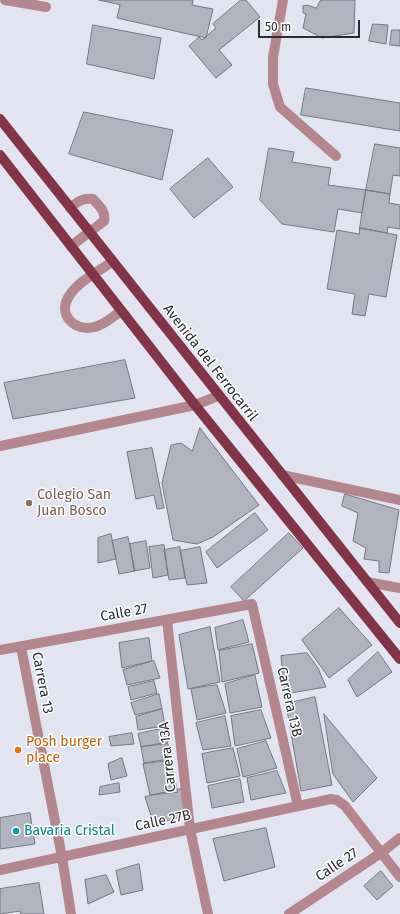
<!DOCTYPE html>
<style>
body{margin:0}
#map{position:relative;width:400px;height:914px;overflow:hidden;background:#e2e5f1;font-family:"Fira Sans",sans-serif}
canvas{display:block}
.scale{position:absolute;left:258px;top:20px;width:102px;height:18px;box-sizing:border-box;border:2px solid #2a2c30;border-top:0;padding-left:5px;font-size:12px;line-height:14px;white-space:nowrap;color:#2a2c30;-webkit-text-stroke:3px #fff;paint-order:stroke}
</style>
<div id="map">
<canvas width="400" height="914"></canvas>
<div class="scale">50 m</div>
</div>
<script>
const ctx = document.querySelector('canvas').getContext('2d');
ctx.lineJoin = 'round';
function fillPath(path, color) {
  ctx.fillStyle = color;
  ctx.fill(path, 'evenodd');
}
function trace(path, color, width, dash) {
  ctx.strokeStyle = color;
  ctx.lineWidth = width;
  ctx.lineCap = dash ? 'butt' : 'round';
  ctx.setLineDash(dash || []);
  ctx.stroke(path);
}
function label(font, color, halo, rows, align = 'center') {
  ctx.font = font + ' "Fira Sans",sans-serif';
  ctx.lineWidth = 3;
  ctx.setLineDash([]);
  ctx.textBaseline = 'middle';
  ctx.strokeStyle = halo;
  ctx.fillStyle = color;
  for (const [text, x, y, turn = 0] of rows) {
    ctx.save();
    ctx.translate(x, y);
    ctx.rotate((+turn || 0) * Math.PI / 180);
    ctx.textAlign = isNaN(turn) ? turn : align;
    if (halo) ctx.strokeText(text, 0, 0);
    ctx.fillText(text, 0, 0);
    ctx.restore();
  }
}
const building = new Path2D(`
 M99,0h94l-1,5 21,4 -7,29 -89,-20 3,-13z
 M241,0h5l14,17 -41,33 13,15 -16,13 -27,-32 10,-9 3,3 14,-12 -3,-4z
 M321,0h34l-1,33 -32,5 -19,-10 3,-14 -3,-1v-7l4,-1 9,3z
 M373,24l15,1 -2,19 -17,-3z
 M93,25l68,13 -7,41 -67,-15z
 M392,30h8v16l-10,-1z
 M306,88l94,15v28l-99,-16z
 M84,112l89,18 -11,50 -93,-26z
 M375,144l25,4v28l-7,-1 -3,19 -24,-4z
 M269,148l25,4 -2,10 39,6 -3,17 38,5 -4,23 -24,-4 -4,23 -52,-8 -22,-24z
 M208,158l25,29 -39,31 -24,-29z
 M366,190l24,4 -1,9 11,2v24l-12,-2 -1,6 -27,-5z
 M360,228l37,7 -11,62 -17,-3 -4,22 -13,-2 3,-20 -28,-5 10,-59 22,4z
 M125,360l10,38 -122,21 -9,-36z
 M200,428l59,77 -46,32 -16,7 -24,-4 -11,-57 9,-38 10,-2 11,8z
 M152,448l12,60 -7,1 -3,-14 -18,4 -9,-47z
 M345,494l54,16 -10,63 -10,-1v-11l-15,-2 2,-11 -13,-7 5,-28 -16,-7z
 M255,513l13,17 -51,38 -11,-16z
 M289,533l14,15 -59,53 -13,-14z
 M111,534l5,25 -18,4v-25z
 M128,537l7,34 -16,3 -7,-33z
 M146,541l4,27 -16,3 -4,-27z
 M164,545l4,30 -15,3 -4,-31z
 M180,547l5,31 -16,2 -5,-30z
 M200,547l7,36 -20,2 -7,-34z
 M339,608l33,37 -43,33 -27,-38z
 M243,620l6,22 -31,8 -3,-22z
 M210,627l10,55 -32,7 -9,-54z
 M149,638l3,23 -30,7 -3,-25z
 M252,644l7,29 -37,9 -3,-31z
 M378,652l14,20 -35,25 -9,-17z
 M307,653l11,15 8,19 -41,7 -4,-38z
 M154,661l6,17 -33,7 -4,-15z
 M255,675l7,32 -32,6 -5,-29z
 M154,681l3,12 -26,7 -3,-13z
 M217,685l9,28 -29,7 -6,-31z
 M159,694l3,15 -27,6 -4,-12z
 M315,697l17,88 -31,6 -15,-87z
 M162,709l3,17 -27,4 -2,-13z
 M261,710l10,28 -36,8 -4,-30z
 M324,714l53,64 -24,24 -20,-28z
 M225,716l6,30 -28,4 -7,-27z
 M165,728l3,14 -27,5 -3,-13z
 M132,733l2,11 -23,2 -2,-9z
 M266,741l11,27 -34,9 -6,-28z
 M168,744l2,15 -26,4 -3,-16z
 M233,748l7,28 -33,7 -5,-29z
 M122,758l5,18 -16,4 -3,-16z
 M170,761l8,31 -28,3 -7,-31z
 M277,771l9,22 -35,7 -4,-22z
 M240,779l4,23 -32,6 -4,-22z
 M119,783l1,9 -21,3 1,-8z
 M181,789l5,26 -32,10 -9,-28z
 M30,813l5,31 -35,5v-31z
 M266,828l9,39 -51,14 -11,-42z
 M139,864l4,26 -22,5 -5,-24z
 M381,871l12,15 -16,14 -13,-14z
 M106,875l8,17 -26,12 -3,-24z
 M39,883l5,31h-23l-1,-3 -20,3v-25z`);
fillPath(building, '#b1b4bf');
trace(building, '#757882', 1);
trace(new Path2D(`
 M5,0l41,7
 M283,0l-10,57v27l7,23 56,49
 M70,208c8,-7 13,-10 23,-9 6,7 13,12 11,22l-33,25
 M112,262c-15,10 -33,19 -43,34 -12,19 6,36 25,31 11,-2 18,-10 27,-16
 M0,446l195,-41 23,-9
 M282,475l118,25
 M367,582l33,6
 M167,620l23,209 18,85
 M21,647l41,210 9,57
 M0,650l252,-46 46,202
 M0,870l331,-71 6,1 8,6 55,71
 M289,914l92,-61 19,-15`), '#b4868e', 10);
trace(new Path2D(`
 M0,119l400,504
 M0,155l195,250 205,254`), '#823448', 10);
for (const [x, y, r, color] of [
 [29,503,4,"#8d6e63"],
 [18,750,4,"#e8710a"],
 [16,831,4,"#0f9aa8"]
]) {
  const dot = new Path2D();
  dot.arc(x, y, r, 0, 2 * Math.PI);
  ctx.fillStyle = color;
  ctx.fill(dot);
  trace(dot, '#fff', 1.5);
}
label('14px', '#2a2c30', '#fff', [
 ["Avenida del Ferrocarril",210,363,52],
 ["Calle 27",124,613,-10],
 ["Carrera 13",42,683,79],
 ["Carrera 13B",289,702,77],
 ["Carrera 13A",168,757,-96],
 ["Calle 27B",163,821,-12],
 ["Calle 27",337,865,-34]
]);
label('14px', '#785e54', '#fff', [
 ["Colegio San",37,495],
 ["Juan Bosco",37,511]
], 'left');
label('14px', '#c56008', '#fff', [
 ["Posh burger",26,742],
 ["place",26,758]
], 'left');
label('14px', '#0d838f', '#fff', [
 ["Bavaria Cristal",24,831]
], 'left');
</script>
